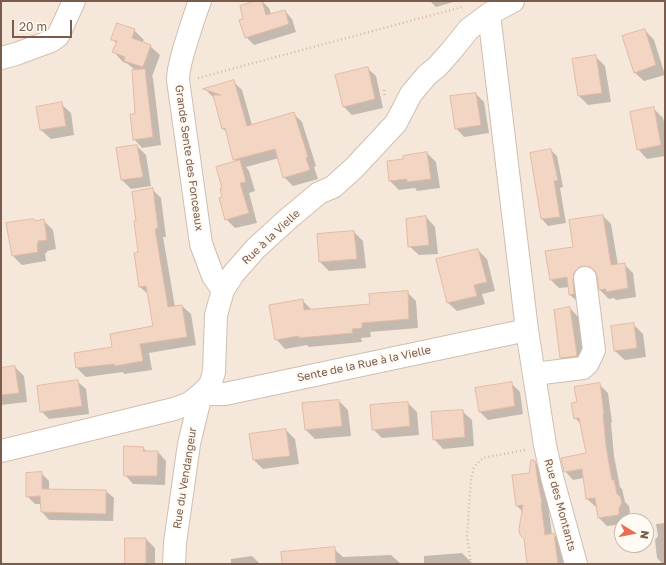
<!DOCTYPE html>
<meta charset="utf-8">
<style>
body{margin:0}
#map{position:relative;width:666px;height:565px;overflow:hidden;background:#fdf6ec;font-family:"Golos Text",sans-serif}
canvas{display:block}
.frame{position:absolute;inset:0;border:2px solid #7a5c4d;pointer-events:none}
.north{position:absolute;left:614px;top:513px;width:40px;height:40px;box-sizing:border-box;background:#fffaf3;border:1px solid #cabbb1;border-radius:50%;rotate:100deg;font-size:11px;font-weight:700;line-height:16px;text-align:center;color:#7a5c4d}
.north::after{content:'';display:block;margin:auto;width:14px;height:18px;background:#e76f51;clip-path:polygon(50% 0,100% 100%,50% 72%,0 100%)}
.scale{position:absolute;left:12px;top:20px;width:60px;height:18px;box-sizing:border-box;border:2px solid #7a5c4d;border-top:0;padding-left:5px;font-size:12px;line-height:14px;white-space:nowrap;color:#7a5c4d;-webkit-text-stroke:3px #fffaf3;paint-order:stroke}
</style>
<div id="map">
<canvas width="666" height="565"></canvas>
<div class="frame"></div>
<div class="north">N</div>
<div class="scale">20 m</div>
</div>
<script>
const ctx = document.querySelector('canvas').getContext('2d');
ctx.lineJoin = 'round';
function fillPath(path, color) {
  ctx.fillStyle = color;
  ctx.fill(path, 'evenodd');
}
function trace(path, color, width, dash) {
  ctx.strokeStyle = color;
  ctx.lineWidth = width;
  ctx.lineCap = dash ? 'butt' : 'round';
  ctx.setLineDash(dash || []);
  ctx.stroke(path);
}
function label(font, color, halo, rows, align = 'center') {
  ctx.font = font + ' "Golos Text",sans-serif';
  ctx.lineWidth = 4;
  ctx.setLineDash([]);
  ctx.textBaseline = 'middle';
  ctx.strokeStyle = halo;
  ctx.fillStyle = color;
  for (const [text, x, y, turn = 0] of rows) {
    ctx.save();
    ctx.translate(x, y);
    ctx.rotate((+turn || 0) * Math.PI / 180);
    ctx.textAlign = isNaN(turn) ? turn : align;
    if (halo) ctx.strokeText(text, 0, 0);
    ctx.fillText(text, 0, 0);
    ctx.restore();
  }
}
fillPath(new Path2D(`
 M1,1h664v563h-664zM622,521h24v24h-24z`), '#f5e8da');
fillPath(new Path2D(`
 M259,1h3l7,7 2,6 14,-3 7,8 4,13 -42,13 -8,-8 -1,-17z
 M430,1h27l-21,6z
 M134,30l10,10 -2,3 8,3 10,9 -8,22 1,1 8,67 -19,3 -8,-9 2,-24 -1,-45 -7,-6 -5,-2 -9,-10 3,-8 -5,-5z
 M645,30l9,10 11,35 -21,6 -10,-9z
 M595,56l10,10 6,36 -23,3 -9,-9 -6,-36z
 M367,68l9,8 7,32 -31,7 -8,-8 -7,-32z
 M233,81l9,9 10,35 42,-11 8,8 14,44 -2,1 4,12 -25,7 -9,-9 -5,-19 -33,9 3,4 6,20 -6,2 8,30 -22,5 -9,-9 -2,-31 13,-26 -3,-3 -6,-26 -5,-4 -9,-31 -9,-9z
 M476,94l8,8 5,31 -25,4 -8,-9z
 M61,104l10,9 3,22 -23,4 -10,-9 -3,-22z
 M654,109l9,9 2,8v30l-18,3 -9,-10z
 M137,146l9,9 5,31 -20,3 -9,-9z
 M551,150l6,6 6,31 -3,1 6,35 -18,3 -6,-7 -11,-65z
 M427,153l9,9 4,26 -23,3 -2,-3 -16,2 -9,-9 -2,-19 16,-2z
 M152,189l9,9 5,39h-3l12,70 7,-1 9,8 5,31 -47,8 3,17 -28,4 -1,-2 -37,5 -9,-9 -2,-14 38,-6 41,-21 -5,-32 -9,-8 -3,-65z
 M603,216l8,8 7,41 6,-1 9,9 3,24 -20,3 -2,-2 -5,1 -9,-9 -2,-15 -5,-1 -14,29 -9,-8 -1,-8 -10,1 -9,-9 24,-31z
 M426,217l9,10 3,27 -19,1 -10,-9z
 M34,220l2,1 7,-1 10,10 3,19 -9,2v2h-2l1,8 -24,4 -9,-9z
 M354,232l9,9 3,27 -37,3 -9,-9z
 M478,250l9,9 8,32 -13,3 3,10 -28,7 -9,-8z
 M407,292l9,9 2,27 -48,4 1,5 -10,1 1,4 -53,5 -2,-2 -22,4 -9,-10 26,-39 10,10 59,-5z
 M570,308l9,10 6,47 -15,2 -9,-9z
 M633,324l10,10 3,23 -21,3 -10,-9z
 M15,367l9,9 3,26 -26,3v-36z
 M78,382l8,7 3,25 -40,5 -8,-8z
 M511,383l9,9 3,22 -35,6 -8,-8z
 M599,384l9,9 4,29 -1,1 3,33 6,31 2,2 3,13 4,4 1,6 -3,5v4h-5v3l-15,2 -8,-8 -2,-11h-1l-9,-8 -3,-21 -11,2 -8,-9 22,-17 -6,-30 -6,-6 3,-15z
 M339,401l9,9 3,26 -36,3 -9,-9z
 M408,403l9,9 2,23 -37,3 -9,-9z
 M462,411l10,9 2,26 -31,3 -9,-10z
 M286,430l9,9 4,25 -36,5 -9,-9z
 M143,448l4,4h11l8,9 -1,24 -32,-1 -8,-9z
 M534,461l10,9 7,42h-2l3,22h1l10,9 2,21h-35l-7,-52 -6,-6z
 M41,473l8,8v9l57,1 8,7 -1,23 -64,-1 -7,-8 -1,-8h-6l-8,-8z
 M665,523v41h-5h3l-6,-6 -2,-18 3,-4 -2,-12z
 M146,539l9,9v16h-29z
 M334,549l9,8 48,-2 10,9h-92z
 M462,553l9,9v2h-47v-8z
 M252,556l8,8h-29v-5z`), '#0003');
const building = new Path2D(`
 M256,1h6l4,14 19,-5 4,14 -44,14 -6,-18 4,-1 -3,-13z
 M117,23l18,6 -3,9 19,7 -8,22 -19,-6 1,-4 -13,-5 5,-11 -6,-1z
 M645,29l11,36 -22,8 -12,-37z
 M596,55l6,38 -24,3 -6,-37z
 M368,67l7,32 -32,8 -8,-32z
 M145,69l8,68 -20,3 -3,-26h5l-3,-44z
 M234,80l13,46 47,-14 14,45 -2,1 4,12 -27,8 -8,-29 -42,11 -8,-32 -3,1 -9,-34h8l-18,-6z
 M476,93l5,32 -26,4 -5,-33z
 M62,102l4,24 -26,4 -4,-23z
 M654,107l7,38 -24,5 -7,-38z
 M137,145l6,32 -22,3 -5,-32z
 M551,149l7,31 -4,1 6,36 -19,2 -11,-66z
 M427,152l4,27 -24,3v-3l-18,2 -2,-20 16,-2v-3z
 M240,160l6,22 -6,1 9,30 -24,7 -6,-22 3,-1 -2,-8 2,-1 -6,-21z
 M153,188l5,40 -3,1 13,78 14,-2 5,32 -47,7 3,17 -28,5 -1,-2 -38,4 -2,-15 38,-6 -2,-13 43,-8 -7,-40 -7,1 -5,-34 4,-1 -4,-31h2l-4,-29z
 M603,215l8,50 14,-2 3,25 -22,4v-3l-7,1 -2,-14 -2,-5 -5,-4 -6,-1 -6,2 -4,5 -1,7 1,14 -5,1 -2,-18 -17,3 -5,-29 28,-4 -4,-27z
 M426,216l3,29 -21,2 -2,-28z
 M34,219l1,2 9,-2 3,21 -9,1v3h-1l1,8 -26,4 -6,-33z
 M354,231l3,28 -38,3 -2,-28z
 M478,249l9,33 -13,3 3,11 -30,7 -11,-44z
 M408,291l1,28 -47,4v5l-10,1 1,4 -54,5v-2l-24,4 -6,-35 34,-6 1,11 66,-6 -1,-10z
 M570,307l7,49 -17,2 -6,-48z
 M634,323l3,25 -23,3 -3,-25z
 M15,366l4,27 -18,2v-27z
 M78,380l4,26 -42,6 -3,-26z
 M512,382l3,24 -36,6 -4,-24z
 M600,383l4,31h-1l3,32 6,34h2l3,14 3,2 2,7 -3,5v7l-21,3 -3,-20 -9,1 -4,-30 -18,3 -3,-14 25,-5 -7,-35 -5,1 -3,-16 6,-1 -3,-15z
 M339,400l3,26 -37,4 -3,-27z
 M408,402l2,24 -38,4 -2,-25z
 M463,410l2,27 -32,3 -2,-28z
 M286,429l4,27 -37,4 -4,-26z
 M124,446l20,1 -1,4h15l-1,25h-33z
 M531,460h4l3,23 4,20h-1l4,32 9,-2 4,31h-31l-3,-25 -4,-4 -1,-6 4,-24 -7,1 -4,-31 17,-2z
 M42,472v17l64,1v24l-65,-2 -1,-16 -14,1v-24z
 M125,538h21v26h-21z
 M335,547l1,17h-54l-1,-12z`);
fillPath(building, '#f3d5c3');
trace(building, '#e6bba3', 1);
const minor = new Path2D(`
 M200,1c-6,15 -10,30 -15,45 -3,11 -7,22 -7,34l23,164 12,32 10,14
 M489,14l38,316 18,115 7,32 24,87
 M1,58l15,-4 35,-13 7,-5 16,-35
 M534,374l49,-6 5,-5 6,-13 -9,-72
 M1,451l173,-42 16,-6 11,-9 9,-9 4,-13 2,-57 7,-25 11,-17 22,-25 33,-30 30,-25 14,-6 21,-19 42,-45 15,-29 16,-19 10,-8 15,-17 17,-21 20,-15 24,-13
 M174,564l1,-21 14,-99 12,-50h24l302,-64`);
trace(minor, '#d1beb0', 24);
trace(new Path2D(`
 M198,78l264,-71
 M384,90l1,7
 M471,564l-4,-27 4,-58 3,-12 9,-9 42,-8`), '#d9b8a5', 2.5, [1, 3]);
trace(minor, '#fff', 22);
label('11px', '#7a5c4d', '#fffaf3', [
 ["Grande Sente des Fonceaux",189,158,82],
 ["Rue à la Vielle",271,237,-43],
 ["Sente de la Rue à la Vielle",364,364,-12],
 ["Rue du Vendangeur",185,478,-81],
 ["Rue des Montants",560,505,75]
]);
</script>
